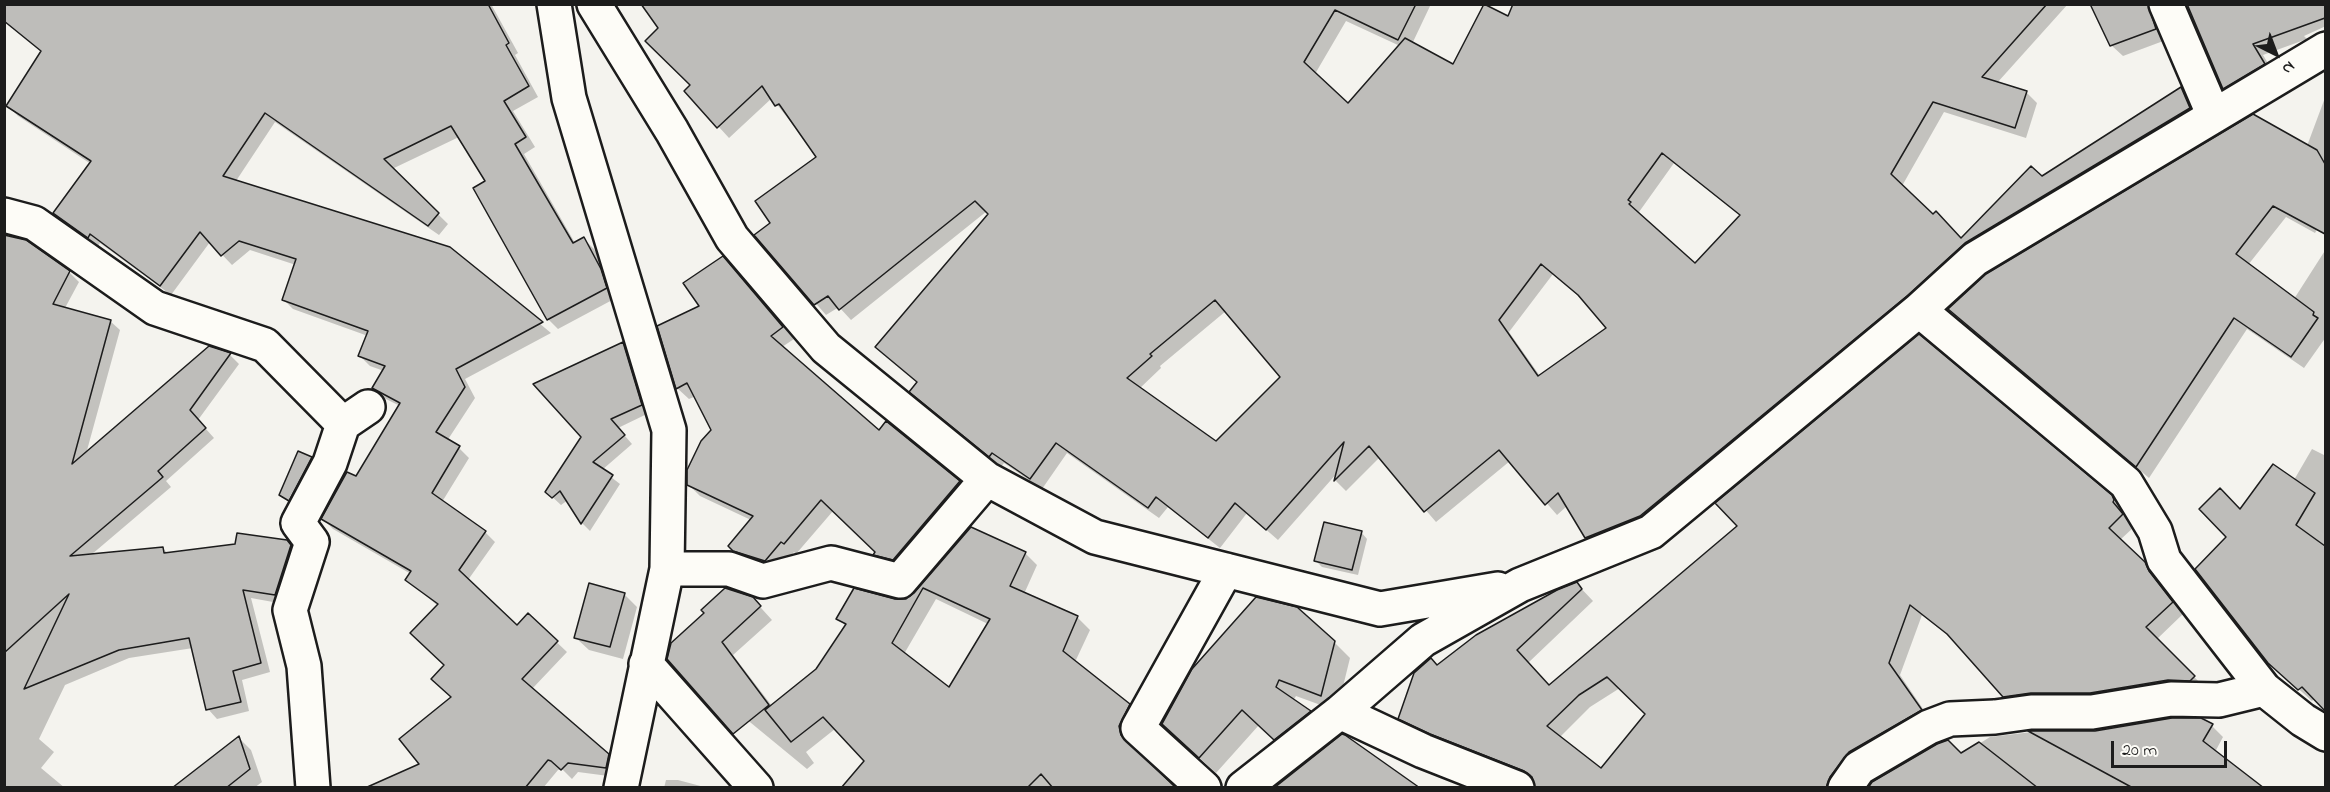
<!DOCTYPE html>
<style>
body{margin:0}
#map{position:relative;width:2330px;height:792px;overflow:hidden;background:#f4f3ee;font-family:"Indie Flower",sans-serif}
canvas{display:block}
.frame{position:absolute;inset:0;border:6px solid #1c1c1c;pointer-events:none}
.north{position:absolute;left:2246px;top:24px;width:60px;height:60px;-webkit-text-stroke:4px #fdfcf7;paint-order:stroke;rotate:138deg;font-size:16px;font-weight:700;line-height:24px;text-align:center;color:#1c1c1c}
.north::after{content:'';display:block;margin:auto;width:21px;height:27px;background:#1c1c1c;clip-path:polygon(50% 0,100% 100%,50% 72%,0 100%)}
.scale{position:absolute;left:2111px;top:741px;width:116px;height:27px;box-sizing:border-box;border:3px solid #1c1c1c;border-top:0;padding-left:8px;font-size:18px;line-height:21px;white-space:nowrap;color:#1c1c1c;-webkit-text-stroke:4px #fdfcf7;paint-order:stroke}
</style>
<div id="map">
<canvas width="2330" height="792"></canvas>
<div class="frame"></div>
<div class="north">N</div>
<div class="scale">20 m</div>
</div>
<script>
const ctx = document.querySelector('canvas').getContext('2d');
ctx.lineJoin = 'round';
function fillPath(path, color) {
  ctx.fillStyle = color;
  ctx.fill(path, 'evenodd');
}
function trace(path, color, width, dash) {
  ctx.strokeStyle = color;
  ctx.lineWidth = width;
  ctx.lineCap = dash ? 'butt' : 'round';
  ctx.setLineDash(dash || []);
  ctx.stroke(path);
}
fillPath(new Path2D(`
 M253,4h238l27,49 -3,2 23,42 -25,14 22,36 -11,7 51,89 9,-4 10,10 16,31 6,18 -58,31 -10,-10 -61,-137 -28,-45 -67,32 56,55 -9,11 -164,-113 -39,59 213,67 102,85 -86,46 10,19 -28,43 12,7 10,10 -27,44 43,30 10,10 -27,38 49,47 11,-12 39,37 -35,37 86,76 -2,12 -38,-5 -6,7 -9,-9h-5l-15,18h-75l-22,-123 -8,-59 -31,-26 4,-6 -78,-45 -10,-10 34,-41 43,-72 -16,-8 -10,-10 10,-17 -14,-5 -10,-10 8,-20 -75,-27 -10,-10 13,-34 -46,-15 -18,15 -22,-23 -39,53 -71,-52 -2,3 -33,-23 -10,-10 36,-49 -73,-48 -10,-10 35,-54 -39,-31z
 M642,4h789l-19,40 42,22 55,-48 6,-14h553l-71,79 29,9 11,11 -11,35 -82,-26 -42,74 59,54 80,-62 140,-89 11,11 8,20 -224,134 -322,271 -57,24 -11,-11 -19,-32 -10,9 -47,-54 -74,61 -56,-65 -34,34 -10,-10 2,-9 -60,68 -31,-27 -27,35 -52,-41 -9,11 -92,-65 -25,36 -38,-26 -3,4 -79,-65 -4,-19 -41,-36 113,-133 -3,-3 -136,109 -12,-13 -13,8 -70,-80 17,-12 45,-66 -46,-59 -43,40 -43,-47 6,-6 -32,-57zM1346,21l54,25 -52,59 -33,-31zM1674,163l67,53 -46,49 -55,-50 -1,-3zM1553,274l31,27 24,27 -68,48 -31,-44zM1226,311l56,66 -66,66 -77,-54 22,-21 -1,-2z
 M2092,4h69l5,36 -43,16 -12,-11z
 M2188,4h138v22l-22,10 3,3 -44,16 12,20 -40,24 -11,-11z
 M2326,95v118l-11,20 -29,-16 -38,48 46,34 32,-50v88l-22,31 -57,-39 -98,149 -199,-169 357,-163z
 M4,236l65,36 10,10 -14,26 45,13 10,9 -34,124 124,-106 20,7 9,9 -41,56 16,18 -48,43 5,6 -80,68 72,-7 5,6 118,-13 10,10 -12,53 -33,-6 19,74 -28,8 7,31 -32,8 -9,-10 -15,-61 -64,10 -64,27 -26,54 15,13 -13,16 24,20h-61z
 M734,270l60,69 -12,8 97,85 7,-9 85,71 -66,77 -18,-5 -12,-12 2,-2 -44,-41 -37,43 -2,-2 -17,20 -36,-15 -11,-11 21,-26 -51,-24 -12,-12 24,-54 -16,-34 -7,3 -12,-11 25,-81z
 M623,344l8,8 18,61 -31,15 14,16 -30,26 18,14 -30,47 -8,-8 -14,-23 -7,5 -14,-13 36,-55z
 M2312,449l14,7v253l-11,-11 -3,3 -40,-36 -44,-128 12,-26 54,-31z
 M311,458l6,6 -22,42 -15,-12z
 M2111,496l12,13 2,3 -2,3 11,12 -14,13 36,36 5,9 22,29 -26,25 48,49 -188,20 -61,-66 -34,-27 -22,60 32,47 -90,66h-298l-7,-6 -93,-37 -32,-15 -12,-12 37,-51 140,-83 16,17 -65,62 21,24zM1620,688l27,26 -47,57 -41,-33 31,-31z
 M971,528l54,25 12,12 -13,29 54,24 12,12 -15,32 54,43 13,12 -11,22 2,10 42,39h-120l-1,-2 -2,2h-209l23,-27 -31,-32 -29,23 8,11 -7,6 -62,-51 -76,-59 83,-61 20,22 -39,35 39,51 45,-36 29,-44 -8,-7 58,-18 9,-1 10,-5zM936,599l52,25 -39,65 -45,-35z
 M1361,532l6,7 -9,36 -36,-8 -6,-6z
 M624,594l13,13 -14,52 -34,-9 -13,-12z
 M1334,642l16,16 -13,53 -41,-15 -3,5 17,11 16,16 -34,27 -33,-30 -43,48 -36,-33z
 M2212,726l11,11 -8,15 37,36h-382l91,-33 29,-18 42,-5h63z
 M239,738l12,12 11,32 -8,6h-51z
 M666,780h12l30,8h-44z`), '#0003');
const building = new Path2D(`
 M4,4h484l21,39 -3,2 23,41 -25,15 22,36 -11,7 58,99 11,-6 17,32 6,19 -60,32 -74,-132 12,-7 -34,-55 -67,33 55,54 -11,13 -163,-113 -42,63 227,71 93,75 -87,47 9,18 -29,45 24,14 -28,47 54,38 -27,39 58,55 11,-12 30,28 -36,38 87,75 -3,14 -38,-5 -7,7 -10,-9 -3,-1 -23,28h-160l54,-24 -20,-25 52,-42 -20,-18 13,-14 -34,-32 28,-29 -33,-24 6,-9 -90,-52 26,-47 9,4 44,-73 -28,-15 13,-22 -27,-10 10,-25 -86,-31 14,-41 -57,-18 -18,15 -21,-24 -40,54 -70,-52 -2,4 -35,-25 38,-52 -85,-55 35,-55 -37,-30z
 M641,4h775l-18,36 -63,-30 -31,52 44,41 57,-65 48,26 31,-60 24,12 5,-12h534l-65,73 45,14 -12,37 -82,-26 -42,72 42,40 3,-3 25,27 70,-72 11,10 139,-89 9,21 -225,135 -58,53 -267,220 -55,22 -27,-45 -13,12 -46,-55 -75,62 -55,-66 -35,35 10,-39 -78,88 -31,-27 -27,35 -52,-41 -8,11 -92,-65 -26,36 -38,-26 -3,4 -80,-65 8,-10 -42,-35 113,-133 -13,-13 -136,109 -11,-14 -14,9 -60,-70 16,-12 -15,-22 61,-44 -37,-53 -4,2 -13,-20 -45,42 -33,-37 6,-6 -45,-44 13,-13zM1662,153l78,62 -45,48 -66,-59 2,-2 -3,-2zM1541,264l37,31 28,33 -68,48 -39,-56zM1215,300l65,77 -64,64 -89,-63 25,-22 -2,-2z
 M2090,4h58l8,25 -46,17z
 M2187,4h138v14l-72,26 12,20 -42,25z
 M2253,114l64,36 8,14v70l-52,-28 -37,48 78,58 -1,3 5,3 -27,39 -57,-39 -98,149 -188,-158 38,-35z
 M4,235l22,5 44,31 -17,33 58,16 -39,144 137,-118 22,7 -41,57 16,18 -48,43 5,6 -93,79 93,-9 1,6 71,-9 2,-11 50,7 4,5 -16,50 -32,-5 18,73 -28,8 8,31 -35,8 -17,-72 -70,12 -95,39 45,-95 -65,59z
 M723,256l60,71 -12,9 108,94 7,-9 74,60 -67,79 -20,-5 2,-3 -54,-52 -37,44 -3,-2 -16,19 -32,-10 -5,-5 25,-30 -66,-31v-15l14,-29 10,-11 -24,-47 -11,6 -19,-63 42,-20 -16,-23z
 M1919,334l193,161 2,5 -1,2 10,12 -14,14 36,34 4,9 24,31 -27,25 49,49 -5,5 -22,-1 -78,13h-59l-28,4 -56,-63 -37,-29 -21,58 33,47 -73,42 -19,25 -4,11h-291l-3,-11 -8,-6 -94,-37 -32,-15 16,-46 17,-15 6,7 39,-30 81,-45 20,-8 5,7 -65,61 32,35 188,-159 -22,-23zM1607,677l38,37 -44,54 -54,-42 32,-31z
 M623,342l19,63 -31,14 14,16 -32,27 20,13 -32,49 -21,-33 -8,7 -7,-6 36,-55 -48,-53z
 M298,451l14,6 -23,44 -10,-6z
 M2273,464l42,29 -19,32 29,21v165l-23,-24 -4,3 -30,-27 -73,-94 31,-32 -27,-28 21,-21 20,21z
 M1324,522l38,9 -10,39 -38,-9z
 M971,527l55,25 -16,34 68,30 -15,35 67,53 -11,22 2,9 53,51 -1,2h-120l-12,-14 -14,14h-186l23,-27 -41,-44 -32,25 -26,-32 51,-41 30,-45 -10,-5 18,-31 41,11h11l8,-6zM923,588l67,31 -41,68 -57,-44z
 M589,583l36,10 -15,54 -36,-9z
 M725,588l28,9 8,9 -39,36 47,63 -36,29 -66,-75 4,-16 33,-30 -3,-3z
 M1256,597l41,10 38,34 -14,55 -42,-16 -3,7 35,24 -37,29 -32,-30 -43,48 -37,-34 30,-55z
 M2172,718h29l12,6 -10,17 61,47h-131l-105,-57h67z
 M1342,734l3,1 75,53h-146z
 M239,736l11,33 -24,19h-54z
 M1948,740l13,13 18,-11 59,46h-170l4,-6 65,-38z`);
fillPath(building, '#bebdba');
trace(building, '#1c1c1c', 1.5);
const minor = new Path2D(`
 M554,4l15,94 100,332 -2,139 -46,219
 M594,4l78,127 60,107 94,110 161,131 108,58 285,72 118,-20
 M2166,4l48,112
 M4,215l30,8 121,85 110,37 78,79
 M1919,310l207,173 29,48 9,29 100,129
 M667,569h62l34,12 68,-18 69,18 87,-102
 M646,664l110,124
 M1340,712l83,39 94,37
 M313,788l-9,-122 -14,-56 22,-68 -14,-19 32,-60 13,-39 25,-17
 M1204,788l-66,-60 88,-158
 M1243,788l97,-76 83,-72 97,-55 131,-53 268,-222 56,-51 351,-210
 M1845,788l14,-20 70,-41 21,-8 45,-2 36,-5h61l79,-13 48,1 45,-11 39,31 23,14`);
trace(minor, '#1c1c1c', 38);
trace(minor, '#fdfcf7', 33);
</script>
